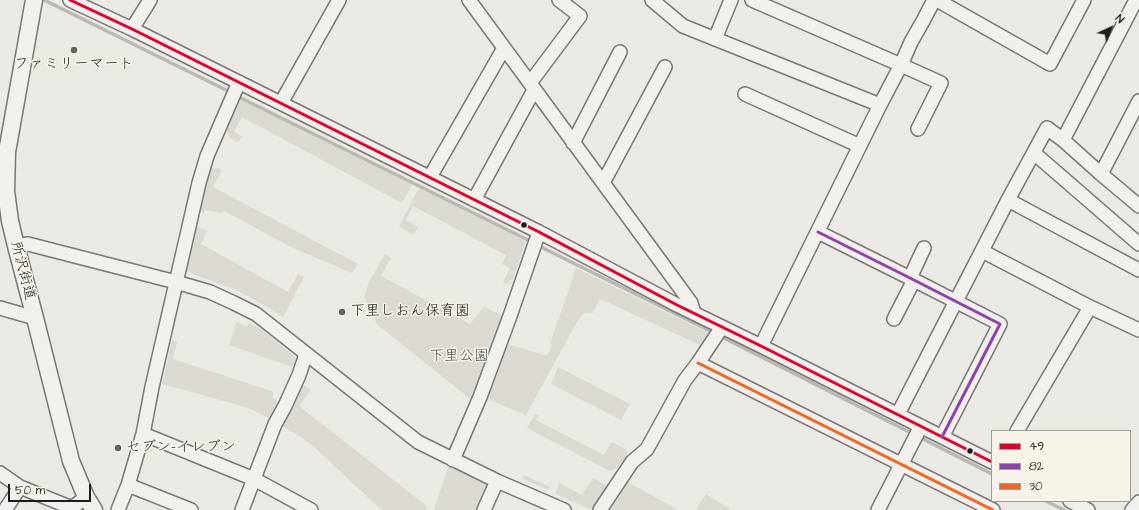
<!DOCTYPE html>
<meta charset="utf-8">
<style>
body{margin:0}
#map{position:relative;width:1139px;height:510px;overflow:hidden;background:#eae9e4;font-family:"Architects Daughter",sans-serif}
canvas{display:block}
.legend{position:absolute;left:991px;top:430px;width:140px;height:72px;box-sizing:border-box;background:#f7f3e8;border:1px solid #9f9d96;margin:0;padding:5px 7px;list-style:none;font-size:12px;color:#1c1c1c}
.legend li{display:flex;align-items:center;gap:8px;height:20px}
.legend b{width:20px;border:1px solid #9f9d96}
.north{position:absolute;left:1091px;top:8px;width:40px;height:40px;-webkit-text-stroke:3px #f7f3e8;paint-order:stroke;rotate:44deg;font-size:11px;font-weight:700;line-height:16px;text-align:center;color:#1c1c1c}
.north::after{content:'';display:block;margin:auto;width:14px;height:18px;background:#1c1c1c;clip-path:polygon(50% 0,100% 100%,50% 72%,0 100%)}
.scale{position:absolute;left:8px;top:484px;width:83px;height:18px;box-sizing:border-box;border:2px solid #1c1c1c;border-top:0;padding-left:5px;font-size:12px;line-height:14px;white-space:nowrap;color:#1c1c1c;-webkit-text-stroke:3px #f7f3e8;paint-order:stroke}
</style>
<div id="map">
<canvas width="1139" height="510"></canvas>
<ul class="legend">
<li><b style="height:5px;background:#e4002b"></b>49</li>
<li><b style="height:5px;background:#8e44ad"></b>82</li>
<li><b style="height:5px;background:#f26522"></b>30</li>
</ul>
<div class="north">N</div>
<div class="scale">50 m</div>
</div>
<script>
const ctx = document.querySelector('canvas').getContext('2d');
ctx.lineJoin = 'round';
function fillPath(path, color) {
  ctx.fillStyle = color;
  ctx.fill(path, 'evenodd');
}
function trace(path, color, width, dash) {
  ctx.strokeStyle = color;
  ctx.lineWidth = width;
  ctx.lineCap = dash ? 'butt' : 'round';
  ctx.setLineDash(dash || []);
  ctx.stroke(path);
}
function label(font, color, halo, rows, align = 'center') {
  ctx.font = font + ' "Architects Daughter","Klee One",sans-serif';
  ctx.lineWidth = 3;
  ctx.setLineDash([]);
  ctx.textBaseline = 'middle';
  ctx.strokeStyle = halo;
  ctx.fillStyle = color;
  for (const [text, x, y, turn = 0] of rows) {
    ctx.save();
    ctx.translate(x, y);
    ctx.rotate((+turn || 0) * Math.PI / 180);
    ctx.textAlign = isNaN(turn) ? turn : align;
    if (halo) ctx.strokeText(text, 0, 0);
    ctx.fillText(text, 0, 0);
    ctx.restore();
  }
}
fillPath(new Path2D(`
 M238,98l174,87 -10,18 -160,-86 -8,15 9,5 -6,5 -8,-5 -3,-9z
 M211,166l2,3 5,-1 4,2 -9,17 145,77 -6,9 -59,-25 -69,-37 -2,2 -18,-3v5l-4,-7z
 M419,188l107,53 -12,36 -7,7 -4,-2 7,-14 -8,-4 4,-9 -93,-49 -7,14 12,7 -5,8 -14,-9z
 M196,226l11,5 -6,13 87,48 10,-18 6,3 -21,40 -10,-7 -39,-21 -42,-15 -6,-4z
 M385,254l6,4 -10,18 89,48 14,-17 19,9 -19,52 -14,31 -93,-75 -13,-27 5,-15z
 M576,268l134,66 -8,12 -102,-47 -7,14h-9l-7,9 -51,93 -39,-16 21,-55 39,12 5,-11 -2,-1z
 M237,322l10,5 2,-4 12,6 17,14 18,15 -4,9 -63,-22z
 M172,340l5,2 -4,17 101,33 -2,6 6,3 -6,19 -23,-12 -87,-24z
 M558,367l72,37 -9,16 -70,-36z
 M301,383l10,7 -12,16 129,101 -3,3h-42l-6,-4 -65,-61 -11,-8 -22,-13z
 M535,414l4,2 -3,4 68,35 8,-13 15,8v5l-9,13 -8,3 -83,-43z
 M449,465l35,16 4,7 -9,22h-45z
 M524,475l26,12 -1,3 -27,-11z
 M593,478l15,8 -14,22 -4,1 -35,-15 4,-11 23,12z
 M626,481l52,29h-69z
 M706,494l22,14 3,2h-35z`), '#dbd9d2');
trace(new Path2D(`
 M44,0l182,90
 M237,96l295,146
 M537,245l177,88
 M720,336l272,138
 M1046,501l18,9`), '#bab8b2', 3.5);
const minor = new Path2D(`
 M70,0l62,29 407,203 138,73 84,41 231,116
 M469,0l217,296 5,7 3,10
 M652,0l31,26 197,79
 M752,0l149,65 40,18 -23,46
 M937,0l113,64 34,-64
 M132,29l18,-29
 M715,39l16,-39
 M530,83l50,-67 -21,-16
 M745,94l115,52
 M281,103l58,-103
 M1063,140l38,34 38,32
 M573,143l47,-91
 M1034,153l105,91
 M1101,174l38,-73
 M430,177l74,-129
 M603,183l62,-116
 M474,200l60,-110
 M1008,200l131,70
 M818,232l92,46 90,46 -58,113
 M16,246l12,-2 148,38 34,10 24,11 22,11 162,128 79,39 67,29
 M982,251l108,56 49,23
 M910,278l14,-30
 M0,308l35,10
 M894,319l20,-39
 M761,346l119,-241 21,-40 10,-23 12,-21 11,-21
 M698,363l295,147
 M898,414l111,-216 38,-70 16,12 73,-140
 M1017,431l73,-124
 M143,434l111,45 57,31
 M453,460l27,-63 30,-81 29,-84
 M0,473l20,14 52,21 14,-11
 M128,485l63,25
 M1070,501l18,9
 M5,510l15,-23
 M118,510l10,-25 15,-51 9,-47 47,-204 8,-27 32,-74
 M242,510l33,-86 10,-18 14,-31 7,-21
 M484,510l13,-29
 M600,510l32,-48 15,-13 38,-69 13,-17 24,-36
 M878,510l43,-84
 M1132,510l7,-8`);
const major = new Path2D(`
 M34,0l-27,152 -1,39 4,30 6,25 19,72 36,143 15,36 8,13`);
trace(minor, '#797876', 16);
trace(major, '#797876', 19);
trace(minor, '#f1f0ec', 13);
trace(major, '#f1f0ec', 16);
trace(new Path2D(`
 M70,0l62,29 407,203 138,73 84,41 231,116`), '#e4002b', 3);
trace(new Path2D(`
 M818,232l92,46 90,46 -58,113`), '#8e44ad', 3);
trace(new Path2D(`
 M698,363l295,147`), '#f26522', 3);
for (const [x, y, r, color] of [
 [74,50,4,"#646462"],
 [524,225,3.5,"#1c1c1c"],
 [342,312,4,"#646462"],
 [118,448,4,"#646462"],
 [970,451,3.5,"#1c1c1c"]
]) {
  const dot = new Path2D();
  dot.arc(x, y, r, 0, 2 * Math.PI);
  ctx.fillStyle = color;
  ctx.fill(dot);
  trace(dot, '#f7f3e8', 1.5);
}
label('15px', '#1c1c1c', '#f7f3e8', [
 ["ファミリーマート",74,65,"center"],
 ["下里しおん保育園",350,312],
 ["セブン-イレブン",126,448]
], 'left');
label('15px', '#1c1c1c', '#f7f3e8', [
 ["所沢街道",22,271,75]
]);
label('15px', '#52514e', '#f7f3e8', [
 ["下里公園",459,357]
]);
</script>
